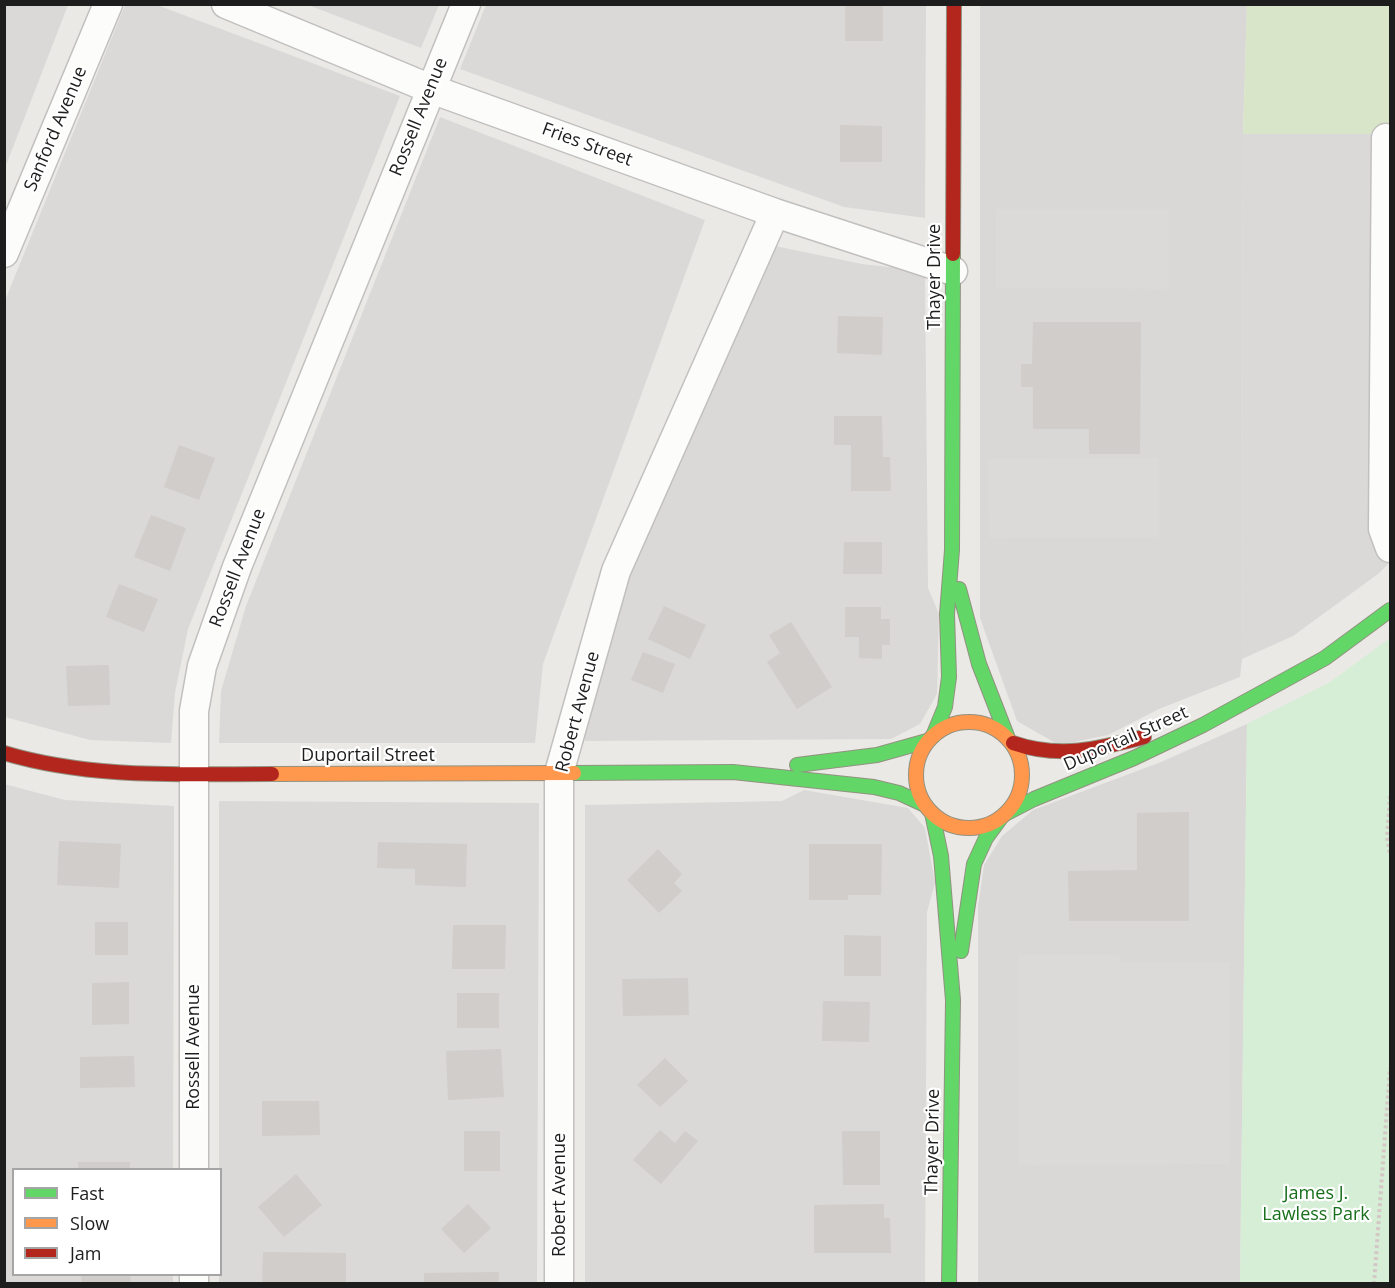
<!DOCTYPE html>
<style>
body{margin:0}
#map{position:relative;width:1395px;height:1288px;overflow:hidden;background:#ebe9e6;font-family:"Open Sans",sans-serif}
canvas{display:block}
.frame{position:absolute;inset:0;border:6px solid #1d1d1d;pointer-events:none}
.legend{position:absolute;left:12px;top:1168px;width:210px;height:108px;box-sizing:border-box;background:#fff;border:2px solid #a5a5a5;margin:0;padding:8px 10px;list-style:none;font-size:18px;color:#1d1d1d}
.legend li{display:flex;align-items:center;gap:12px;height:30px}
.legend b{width:30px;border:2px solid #a5a5a5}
</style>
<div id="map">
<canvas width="1395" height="1288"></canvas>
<div class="frame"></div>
<ul class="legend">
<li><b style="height:8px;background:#63d668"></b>Fast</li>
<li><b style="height:8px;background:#ff974d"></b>Slow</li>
<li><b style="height:8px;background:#b3261e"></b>Jam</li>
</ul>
</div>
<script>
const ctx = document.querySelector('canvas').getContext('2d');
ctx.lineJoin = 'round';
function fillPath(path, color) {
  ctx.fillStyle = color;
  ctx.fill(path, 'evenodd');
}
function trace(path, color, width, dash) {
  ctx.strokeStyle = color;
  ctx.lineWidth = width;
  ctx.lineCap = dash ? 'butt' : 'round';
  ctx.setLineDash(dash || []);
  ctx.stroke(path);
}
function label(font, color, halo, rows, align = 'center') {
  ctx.font = font + ' "Open Sans",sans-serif';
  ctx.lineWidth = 4.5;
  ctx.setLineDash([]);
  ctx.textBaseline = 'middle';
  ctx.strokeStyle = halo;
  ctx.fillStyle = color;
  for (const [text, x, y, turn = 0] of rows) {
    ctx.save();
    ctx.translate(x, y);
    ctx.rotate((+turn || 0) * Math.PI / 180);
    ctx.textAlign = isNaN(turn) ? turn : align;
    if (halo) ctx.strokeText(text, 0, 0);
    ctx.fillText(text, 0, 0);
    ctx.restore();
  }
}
fillPath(new Path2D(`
 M5,4l63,1 -63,163 -1,-163z
 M125,5h32l243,91 -212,533 -13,64 -4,50 -81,-3 -85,-23 -1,-414z
 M308,5h131l-18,43z
 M486,5h440l-1,213 -81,-11 -384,-138z
 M440,117l265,103 -162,444 -8,79h-316l2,-52 25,-85z
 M1243,134h147v428l-12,12 -85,62 -51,23z
 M770,245l92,19 63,7 3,317 11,26 -2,80 -17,30 -29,15 -306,2v-40l20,-70z
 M4,784l61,16 109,6 -1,363 -159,1v104l159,1v8h-168z
 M804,790l104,18 17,20 10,55 -8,29 -2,371 -340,1v-479l197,-4z
 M219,801l320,2 -2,480 -318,1v-9l1,-1v-104l-1,-1z`), '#dad9d7');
fillPath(new Path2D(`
 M980,5h267l-4,129 -1,525 -2,18 -81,32 -51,26 -49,10 -42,-24 -37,-103z
 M1247,724l-7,559 -262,1v-377l6,-42 18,-29 31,-26 128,-48z`), '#d9d8d7');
fillPath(new Path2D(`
 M1247,5h143v129h-147z`), '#d9e5c8');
fillPath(new Path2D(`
 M1390,638v645h-150l7,-559 83,-42z`), '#d6eed5');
fillPath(new Path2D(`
 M996,209h173v80l-173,-1z
 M1159,458v79l-170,1 -1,-79z
 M1018,955h101l1,7h109l1,202 -211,1z`), '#dbdad9');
fillPath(new Path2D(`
 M845,4h38v37h-38z
 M840,125l42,1v36h-42z
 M838,316l45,1 -1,38 -45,-2z
 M1033,322h108l-1,132h-51v-25h-56v-42h-12v-23h11z
 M834,416h48l1,41h7l1,34h-40v-46h-17z
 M179,445l36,13 -16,42 -35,-13z
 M151,515l35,13 -16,43 -36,-14z
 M844,542h38v32h-39z
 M119,584l39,15 -14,33 -38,-15z
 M664,606l42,19 -16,34 -42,-20z
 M845,607h36v12h9v26h-8v14l-23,-1v-21h-14z
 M791,622l41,65 -35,22 -30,-47 13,-9 -11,-18z
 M643,652l32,12 -12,29 -32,-13z
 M109,665l1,40 -42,1 -2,-40z
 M1189,812v109h-120l-1,-50 69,-1v-57z
 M59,841l62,3 -2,44 -62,-3z
 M378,842l89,2 -1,43 -51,-2v-16l-38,-1z
 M809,844h73l-1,51h-33v5h-39z
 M658,849l24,25 -8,9 8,8 -23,22 -32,-33z
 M95,922h33v33h-33z
 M453,925h53l-1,44h-53z
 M844,935l37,1v40h-37z
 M688,978l1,37 -66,1 -1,-37z
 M129,982v42l-37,1v-42z
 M457,993h42v35h-42z
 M823,1001l47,1 -1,40 -47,-1z
 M501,1049l3,48 -56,3 -2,-49z
 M134,1056l1,31 -55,1v-31z
 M665,1058l23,23 -28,26 -23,-22z
 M262,1101h57l1,34 -58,1z
 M660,1130l15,13 10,-12 13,10 -37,43 -28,-24z
 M464,1131h36v40h-36z
 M842,1131h38v54h-37z
 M78,1162h52v8h-52z
 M296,1174l26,31 -38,32 -26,-30z
 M468,1204l23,24 -27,25 -23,-24z
 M884,1204v14h6l1,35h-77v-48z
 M263,1252l83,1v31h-84z
 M499,1272v12h-75v-11z
 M81,1274h49l1,10h-49z`), '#d0cdcb');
const street = new Path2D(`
 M226,4l205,85 344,124 178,58
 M1386,138l-3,391 7,19
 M4,253l104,-249
 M194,1170v-459l8,-45 35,-99 229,-563
 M194,1274v10
 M559,1284v-511l57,-202 159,-358`);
const fast = new Path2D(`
 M959,589l20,75 28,72
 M933,736l12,-29 4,-30 -2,-63 5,-64 1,-296
 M797,765l80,-10 50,-14
 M574,773l159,-1 141,15 25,6 26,12
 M932,813l9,43 12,144 -4,284
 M1007,813l27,-14 100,-41 69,-33 122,-67 65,-48
 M961,951l13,-87 12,-26 14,-19`);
const slow = new Path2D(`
 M916 775a53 53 0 1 1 106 0a53 53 0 1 1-106 0Z
 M272,774l302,-1`);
const jam = new Path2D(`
 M953,254l1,-250
 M1013,743c47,16 85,6 131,-6
 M4,753c87,26 178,21 268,21`);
trace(street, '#c1c0be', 31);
trace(fast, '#929280', 16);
trace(slow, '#929280', 16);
trace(jam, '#929280', 16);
trace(new Path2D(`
 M1390,796l-3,41 3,18
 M1374,1284l16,-216`), '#d4c8c7', 4, [3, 3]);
trace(street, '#fcfcfb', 28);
trace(fast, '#63d668', 14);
trace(slow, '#ff974d', 14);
trace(jam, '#b3261e', 14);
label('18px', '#1d1d1d', '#fff', [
 ["Rossell Avenue",419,117,-68],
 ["Sanford Avenue",56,129,-67],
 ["Fries Street",587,145,20],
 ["Thayer Drive",935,277,-90],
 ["Rossell Avenue",238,568,-69],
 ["Robert Avenue",578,712,-75],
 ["Duportail Street",1126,739,-24],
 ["Duportail Street",368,756],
 ["Rossell Avenue",194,1047,-90],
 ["Thayer Drive",933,1142,-89],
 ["Robert Avenue",560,1195,-90]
]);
label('18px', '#176f1b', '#fff', [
 ["James J.",1316,1194],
 ["Lawless Park",1316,1215]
]);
</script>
